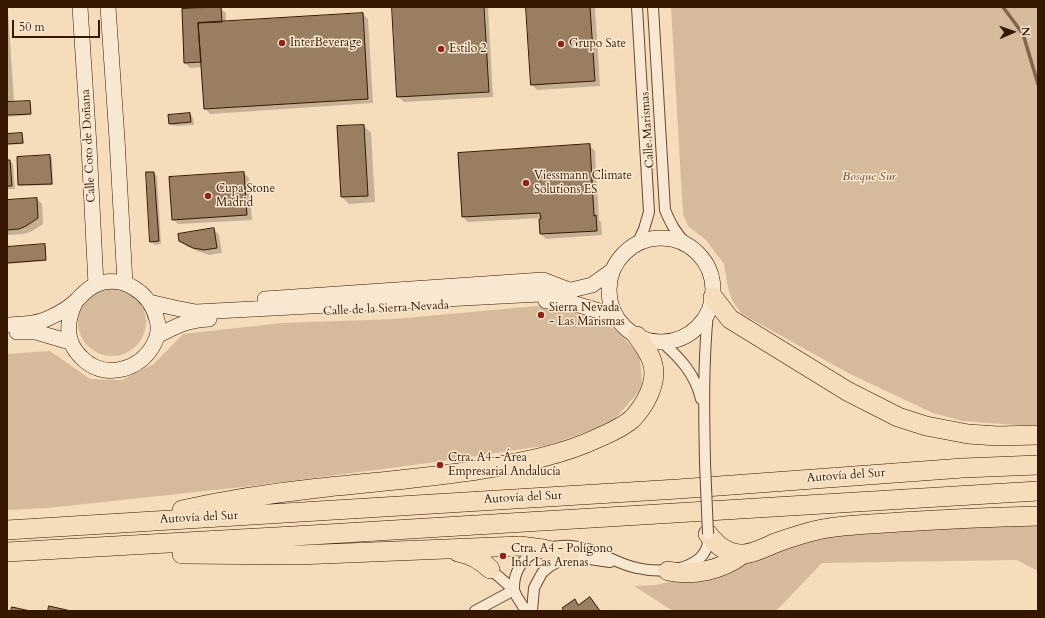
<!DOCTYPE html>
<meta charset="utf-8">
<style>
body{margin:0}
#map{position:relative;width:1045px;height:618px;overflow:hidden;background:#f5dcba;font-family:Cardo,serif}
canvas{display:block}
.frame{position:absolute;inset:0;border:8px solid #361801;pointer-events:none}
.north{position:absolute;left:993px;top:12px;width:40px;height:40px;-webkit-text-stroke:3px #f8e8d2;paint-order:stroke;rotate:88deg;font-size:11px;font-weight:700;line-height:16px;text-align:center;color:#361801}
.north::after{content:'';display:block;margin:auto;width:14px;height:18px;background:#361801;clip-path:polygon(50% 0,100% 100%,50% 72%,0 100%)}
.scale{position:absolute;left:12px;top:20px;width:88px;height:18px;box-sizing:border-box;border:2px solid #361801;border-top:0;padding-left:5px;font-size:12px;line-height:14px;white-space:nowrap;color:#361801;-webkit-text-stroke:3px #f8e8d2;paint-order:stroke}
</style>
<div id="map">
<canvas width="1045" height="618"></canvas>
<div class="frame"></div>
<div class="north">N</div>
<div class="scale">50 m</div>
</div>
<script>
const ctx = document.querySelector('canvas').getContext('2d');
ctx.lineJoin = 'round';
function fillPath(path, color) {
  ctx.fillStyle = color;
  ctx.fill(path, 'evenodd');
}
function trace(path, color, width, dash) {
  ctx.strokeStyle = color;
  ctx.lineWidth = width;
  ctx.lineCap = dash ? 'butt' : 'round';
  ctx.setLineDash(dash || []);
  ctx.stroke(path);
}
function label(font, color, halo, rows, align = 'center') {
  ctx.font = font + ' Cardo,serif';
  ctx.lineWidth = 3;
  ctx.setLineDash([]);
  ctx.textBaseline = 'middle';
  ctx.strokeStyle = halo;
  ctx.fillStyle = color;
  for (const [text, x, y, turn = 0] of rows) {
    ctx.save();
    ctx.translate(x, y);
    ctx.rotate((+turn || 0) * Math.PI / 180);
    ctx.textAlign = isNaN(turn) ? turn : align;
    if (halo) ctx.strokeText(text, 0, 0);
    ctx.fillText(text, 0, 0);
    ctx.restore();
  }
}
fillPath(new Path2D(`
 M671,7h367v418h-22l-53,-4 -30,-8 -83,-39 -108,-60 -9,-12 -5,-14 -4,-24 -18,-24 -17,-13 -6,-12z
 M78 322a34 34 0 1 1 68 0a34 34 0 1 1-68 0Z
 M536,306l37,6 42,17 25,27 2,32 -31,35 -62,22 -113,17 -184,24 -205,22 -40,2v-156l43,-3 40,28 32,1 32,-16 29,-30 99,-11 113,-4z
 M1038,523v48l-21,-11 -195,3 -46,48h-103l-39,-25 21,-1 77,-17 85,-32z`), '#d5bb9b');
fillPath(new Path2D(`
 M393,7h95l5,90 -89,5 -6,-6z
 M527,7h68l5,79 -63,4 -5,-5z
 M220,8l6,5v9l137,-8 5,5 5,84 -163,11 -5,-6 -3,-41 -12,1 -5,-5 -2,-53z
 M7,10l1,1 6,90h-7z
 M29,102l2,1v12l-24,2v-14z
 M190,114l3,4 1,7 -21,1 -3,-3z
 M364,126l7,7 4,69 -26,2 -7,-7 -4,-70z
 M22,134l1,2 1,8 -17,1v-10z
 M589,145l6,6 4,69 2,2 1,13 -56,4 -5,-5 -1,-16 -72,4 -5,-5 -4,-64z
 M50,156l2,2 1,27 -33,1 -1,-1 -1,-27z
 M7,161h3l3,3 2,25h-8z
 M154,173l3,3 4,68 -7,1 -3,-4z
 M244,173l5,5 3,42 -74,4 -5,-5z
 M37,199l5,5 1,20 -11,7 -8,3 -17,1v-34z
 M214,229l5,6 3,18 -13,2 -9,-3 -14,-6 -6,-6z
 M44,245l2,2v14l-39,3v-16z
 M590,598l11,13h-36l9,-11 5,5z`), '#0003');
trace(new Path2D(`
 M1003,7l20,27 15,50`), '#82654a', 3.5);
const building = new Path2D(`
 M221,7l1,15 -24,1 3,39 -17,1 -2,-54z
 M392,7h92l5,85 -92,5z
 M526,7h64l5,74 -64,4z
 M363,13l5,86 -164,10 -6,-86z
 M30,101l1,13 -24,1v-13z
 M190,113l1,9 -22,2 -1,-9z
 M364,125l4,71 -27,1 -4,-71z
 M22,133l1,10 -16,1v-10z
 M590,144l4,72 2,-1 1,16 -57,3 -1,-15h2l-1,-6 -78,4 -4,-64z
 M50,155l2,29 -34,1 -1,-28z
 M7,160h3l2,26h-5z
 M146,172h8l5,69 -9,1z
 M244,172l3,43 -75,5 -3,-43z
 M37,198l1,20 -12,8 -7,3 -12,1v-30z
 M214,228l3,20 -13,2 -11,-2 -14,-7 -1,-7z
 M45,244l1,16 -39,3v-16z
 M590,597l10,14h-36l-2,-3 13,-9 3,6z
 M49,606l22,5h-23z
 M12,607l18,4h-19z`);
fillPath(building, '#997e61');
trace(building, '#361801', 1);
const street = new Path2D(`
 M653,7l12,203c6,14 11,24 22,34
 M637,244l7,-15 5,-17 -12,-205
 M662,342c19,17 33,32 39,57
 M705,463c-1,-50 -2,-100 3,-150
 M490,569l24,21 3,7 9,14
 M514,590c0,-3 0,-8 1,-12 8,-33 49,-37 76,-28 16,6 30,15 46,18 21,5 61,4 70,-21 1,-4 1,-9 1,-12
 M475,611l39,-21
 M532,611l2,-23 8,-15 8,-7 19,-10 41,6`);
const secondary = new Path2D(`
 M80,7l9,139 7,139
 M108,7l9,132 8,144
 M609 290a52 52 0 1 1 104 0a52 52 0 1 1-104 0Z
 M265,299l278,-19 26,10
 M546,301l16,-1 54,16
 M149,302l26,6 21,4 363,-19 33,-8 21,-15
 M7,325c15,-1 31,-1 44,-8 9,-4 19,-10 26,-17 6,-6 10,-11 18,-15 27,-12 56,8 62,35 3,10 0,20 -6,29 -16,23 -49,30 -70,8 -4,-4 -8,-9 -10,-15 -5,-13 -1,-29 5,-41
 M17,332h19l34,10
 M157,336c19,-10 30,-16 52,-17`);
const highway = new Path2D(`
 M713,297l17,22 117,72 51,26 28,9 42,8 30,2 40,-1
 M182,510c45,-10 91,-17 137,-22 55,-6 111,-10 165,-19 39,-7 78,-14 114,-31 11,-5 24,-10 34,-19 6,-6 10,-12 14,-19 6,-11 10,-22 7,-35 -2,-11 -10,-20 -16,-29
 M7,530l671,-41 285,-21 75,-3
 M708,534c9,12 20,21 36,20 12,-1 23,-8 34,-12 14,-5 30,-10 44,-13 26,-5 53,-5 79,-7 46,-3 91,-5 137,-6
 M7,552l304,-17 727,-44
 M458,552c13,2 23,8 32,17
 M182,554l116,1 222,-9 23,3 26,7
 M668,571c26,5 54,-1 75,-17`);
trace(street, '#66492f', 12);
trace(secondary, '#361801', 16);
trace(highway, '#361801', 20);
trace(street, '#f8e8d2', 10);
trace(secondary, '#f8e8d2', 15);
trace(highway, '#f5dcba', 19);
const streetBridge = new Path2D(`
 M705,463l3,71`);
trace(streetBridge, '#66492f', 12, []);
trace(streetBridge, '#f8e8d2', 10);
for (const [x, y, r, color] of [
 [282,43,4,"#8f2418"],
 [561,44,4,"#8f2418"],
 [441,49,4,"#8f2418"],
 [526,183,4,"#8f2418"],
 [208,196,4,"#8f2418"],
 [541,315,4,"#8f2418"],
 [440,465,4,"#8f2418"],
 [503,556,4,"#8f2418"]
]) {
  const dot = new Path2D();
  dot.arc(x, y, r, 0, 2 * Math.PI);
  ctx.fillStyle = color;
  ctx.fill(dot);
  trace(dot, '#f8e8d2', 1.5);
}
label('12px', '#361801', '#f8e8d2', [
 ["InterBeverage",290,43],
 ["Grupo Sate",569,44],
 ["Estilo 2",449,49],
 ["Viessmann Climate",534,176],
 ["Solutions ES",534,190],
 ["Cupa Stone",216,189],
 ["Madrid",216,203],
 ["Sierra Nevada",549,308],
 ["- Las Marismas",549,322],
 ["Ctra. A4 - Área",448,458],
 ["Empresarial Andalucía",448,472],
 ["Ctra. A4 - Polígono",511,549],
 ["Ind. Las Arenas",511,563]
], 'left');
label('12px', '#361801', '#f8e8d2', [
 ["Calle Marismas",648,130,-94],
 ["Calle Coto de Doñana",89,146,-93],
 ["Calle de la Sierra Nevada",386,309,-3],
 ["Autovía del Sur",846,476,-4],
 ["Autovía del Sur",523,498,-3],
 ["Autovía del Sur",199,518,-3]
]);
label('italic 12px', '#66492f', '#f8e8d2', [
 ["Bosque Sur",869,177]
]);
</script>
